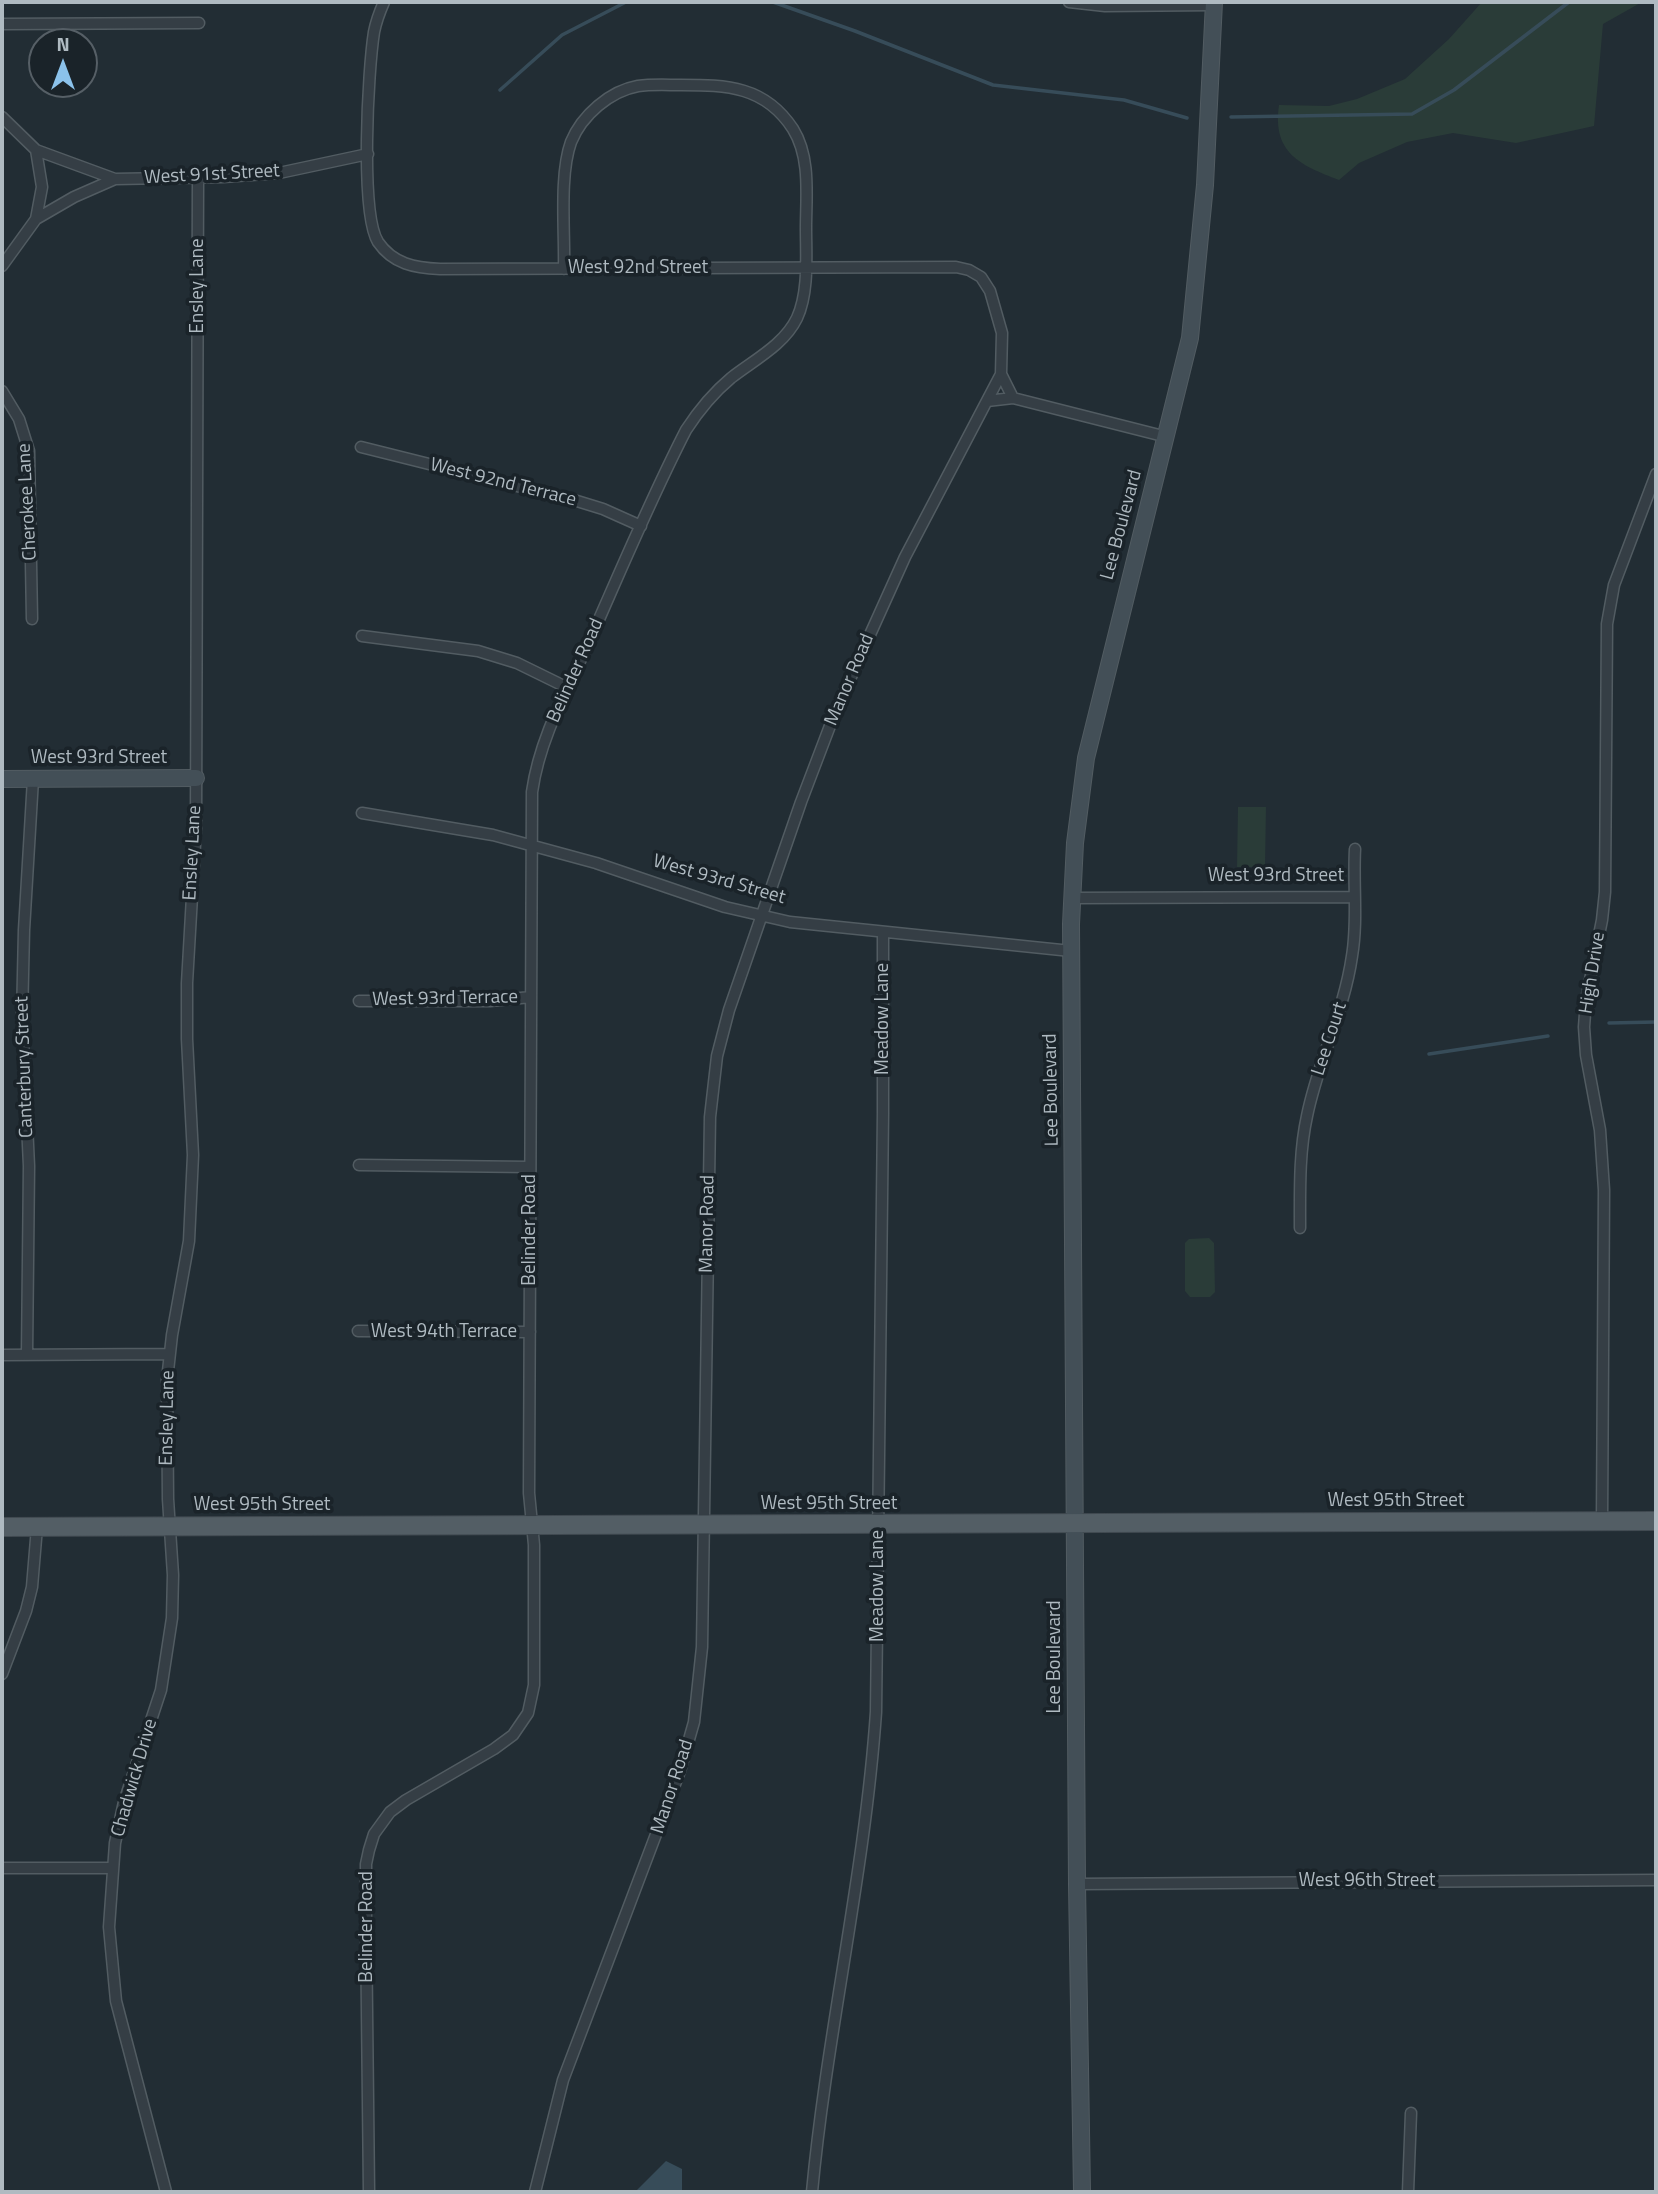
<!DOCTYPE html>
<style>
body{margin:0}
#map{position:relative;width:1658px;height:2194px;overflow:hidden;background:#222d34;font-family:"Titillium Web",sans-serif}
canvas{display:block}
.frame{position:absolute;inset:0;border:4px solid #afbac1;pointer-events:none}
.north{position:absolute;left:28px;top:28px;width:70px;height:70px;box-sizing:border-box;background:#1a2329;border:2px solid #565f66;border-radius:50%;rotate:0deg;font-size:19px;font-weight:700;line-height:28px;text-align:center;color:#afbac1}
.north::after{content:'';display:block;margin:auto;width:24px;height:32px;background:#8bc2eb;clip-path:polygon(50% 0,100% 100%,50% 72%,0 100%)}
</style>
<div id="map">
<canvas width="1658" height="2194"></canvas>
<div class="frame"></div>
<div class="north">N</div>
</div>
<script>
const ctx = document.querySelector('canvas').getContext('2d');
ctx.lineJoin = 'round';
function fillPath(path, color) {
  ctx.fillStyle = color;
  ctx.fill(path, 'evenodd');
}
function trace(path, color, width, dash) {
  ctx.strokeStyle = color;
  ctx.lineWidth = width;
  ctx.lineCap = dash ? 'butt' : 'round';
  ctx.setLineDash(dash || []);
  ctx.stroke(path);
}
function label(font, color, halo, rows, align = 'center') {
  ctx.font = font + ' "Titillium Web",sans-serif';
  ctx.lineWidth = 7;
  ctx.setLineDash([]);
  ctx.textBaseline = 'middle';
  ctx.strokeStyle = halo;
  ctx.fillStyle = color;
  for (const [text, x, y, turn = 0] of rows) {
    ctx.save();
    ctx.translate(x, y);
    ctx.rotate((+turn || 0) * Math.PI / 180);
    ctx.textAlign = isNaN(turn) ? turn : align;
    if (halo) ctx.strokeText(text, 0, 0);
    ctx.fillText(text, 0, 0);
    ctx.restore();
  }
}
fillPath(new Path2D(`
 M1482,2h160l-39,22 -9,102 -78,17 -63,-10 -46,9 -48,21 -20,17c-39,-15 -67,-27 -60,-75l50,1 28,-7 48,-20 44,-40z
 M1238,807h28l-1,60h-28z
 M1209,1238l5,5 1,49 -5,5h-20l-5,-6v-48l4,-4z`), '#2a3c38');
fillPath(new Path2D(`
 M666,2161l16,8v23h-47z`), '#374c59');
trace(new Path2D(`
 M773,2l82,29 138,54 131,15 63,18
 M500,90l62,-55 64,-33
 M1231,117l181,-3 42,-24 115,-88
 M1609,1023l47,-1
 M1429,1054l119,-18`), '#374c59', 3.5);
const street = new Path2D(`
 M384,2c-4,9 -8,20 -10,30 -6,38 -14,181 4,210 15,22 37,26 62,27l516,-2 13,3 12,7 9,14 12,42 -1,41 -96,183 -69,153 -35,92 -72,208 -12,46 -7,61 -8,530 -8,75 -14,49 -117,309 -28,112
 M1069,2l36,4 108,-1
 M2,24l197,-1
 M2,117l34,33 79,29 108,-2 56,-4 89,-19
 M36,150l6,37 -6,32
 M2,266l34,-47 38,-22 41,-18
 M1001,374l12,24
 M2,391l17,28 10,32 3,168
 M987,401l26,-3 154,39
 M361,447l216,54 26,8 38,17
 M362,636l116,15 39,12 51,25
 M362,813l131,22 103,28 129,44 65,15 281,29
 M1072,898l282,-1
 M359,1001h131l41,-4
 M359,1165l171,2
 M1300,1228c0,-38 -1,-76 7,-112 11,-55 37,-104 45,-160 6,-35 1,-71 3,-107
 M358,1331l172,1
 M2,1355l167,-1
 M27,1355l2,-189 -7,-147 2,-89 9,-151
 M1602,1521l2,-331 -4,-60 -14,-75 -2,-28 2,-27 16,-80 3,-28 2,-268 7,-39 42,-111
 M2,1674l24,-63 6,-24 5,-60
 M2,1868h110
 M1077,1884l579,-4
 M166,2192l-50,-191 -7,-74 6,-84 9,-41 37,-112 11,-72 1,-43 -5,-76 -1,-119 5,-45 17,-94 4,-86 -6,-116v-56l9,-156 2,-649
 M369,2192l-3,-270v-58l3,-14 5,-16 16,-22 16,-12 88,-51 19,-14 15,-22 6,-28v-140l-5,-52 3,-701c8,-57 38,-107 61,-159 30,-68 59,-137 93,-203 13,-20 27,-37 45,-52 23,-18 53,-33 66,-60 12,-26 9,-62 9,-90 0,-32 5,-70 -13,-99 -28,-43 -66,-44 -112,-44 -14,0 -29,-1 -43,1 -28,5 -56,29 -67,56 -12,33 -6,90 -7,127
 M812,2192c15,-161 53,-319 64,-480l7,-599v-180
 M1408,2192l3,-79`);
const secondary = new Path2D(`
 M2,779l194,-1
 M1082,2192l-5,-308 -6,-960 4,-81 11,-85 104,-420 15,-153 9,-183`);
const primary = new Path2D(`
 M2,1527l1654,-6`);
trace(street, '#525c62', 13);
trace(secondary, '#525c62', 18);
trace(primary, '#414a51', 20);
trace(street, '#353e45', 10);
trace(secondary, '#434f57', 16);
trace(primary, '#535e65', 18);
label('19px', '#afbac1', '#1a2329', [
 ["West 91st Street",212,175,-3],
 ["West 92nd Street",638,268],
 ["Ensley Lane",198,286,-90],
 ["West 92nd Terrace",503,483,14],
 ["Cherokee Lane",28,502,-93],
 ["Lee Boulevard",1122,525,-75],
 ["Belinder Road",576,671,-66],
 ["Manor Road",850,680,-67],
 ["West 93rd Street",99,758],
 ["Ensley Lane",193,853,-87],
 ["West 93rd Street",1276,876],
 ["West 93rd Street",719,880,16],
 ["High Drive",1593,973,-81],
 ["West 93rd Terrace",445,999,-1],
 ["Meadow Lane",883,1019,-90],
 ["Lee Court",1330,1039,-72],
 ["Canterbury Street",25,1067,-92],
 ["Lee Boulevard",1052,1090,-91],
 ["Manor Road",708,1224,-89],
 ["Belinder Road",530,1230,-90],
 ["West 94th Terrace",444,1332],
 ["Ensley Lane",168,1418,-89],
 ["West 95th Street",1396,1501],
 ["West 95th Street",829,1504],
 ["West 95th Street",262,1505],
 ["Meadow Lane",878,1586,-90],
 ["Lee Boulevard",1055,1657,-90],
 ["Chadwick Drive",135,1778,-74],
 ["Manor Road",673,1787,-72],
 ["West 96th Street",1367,1881],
 ["Belinder Road",367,1927,-90]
]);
</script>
